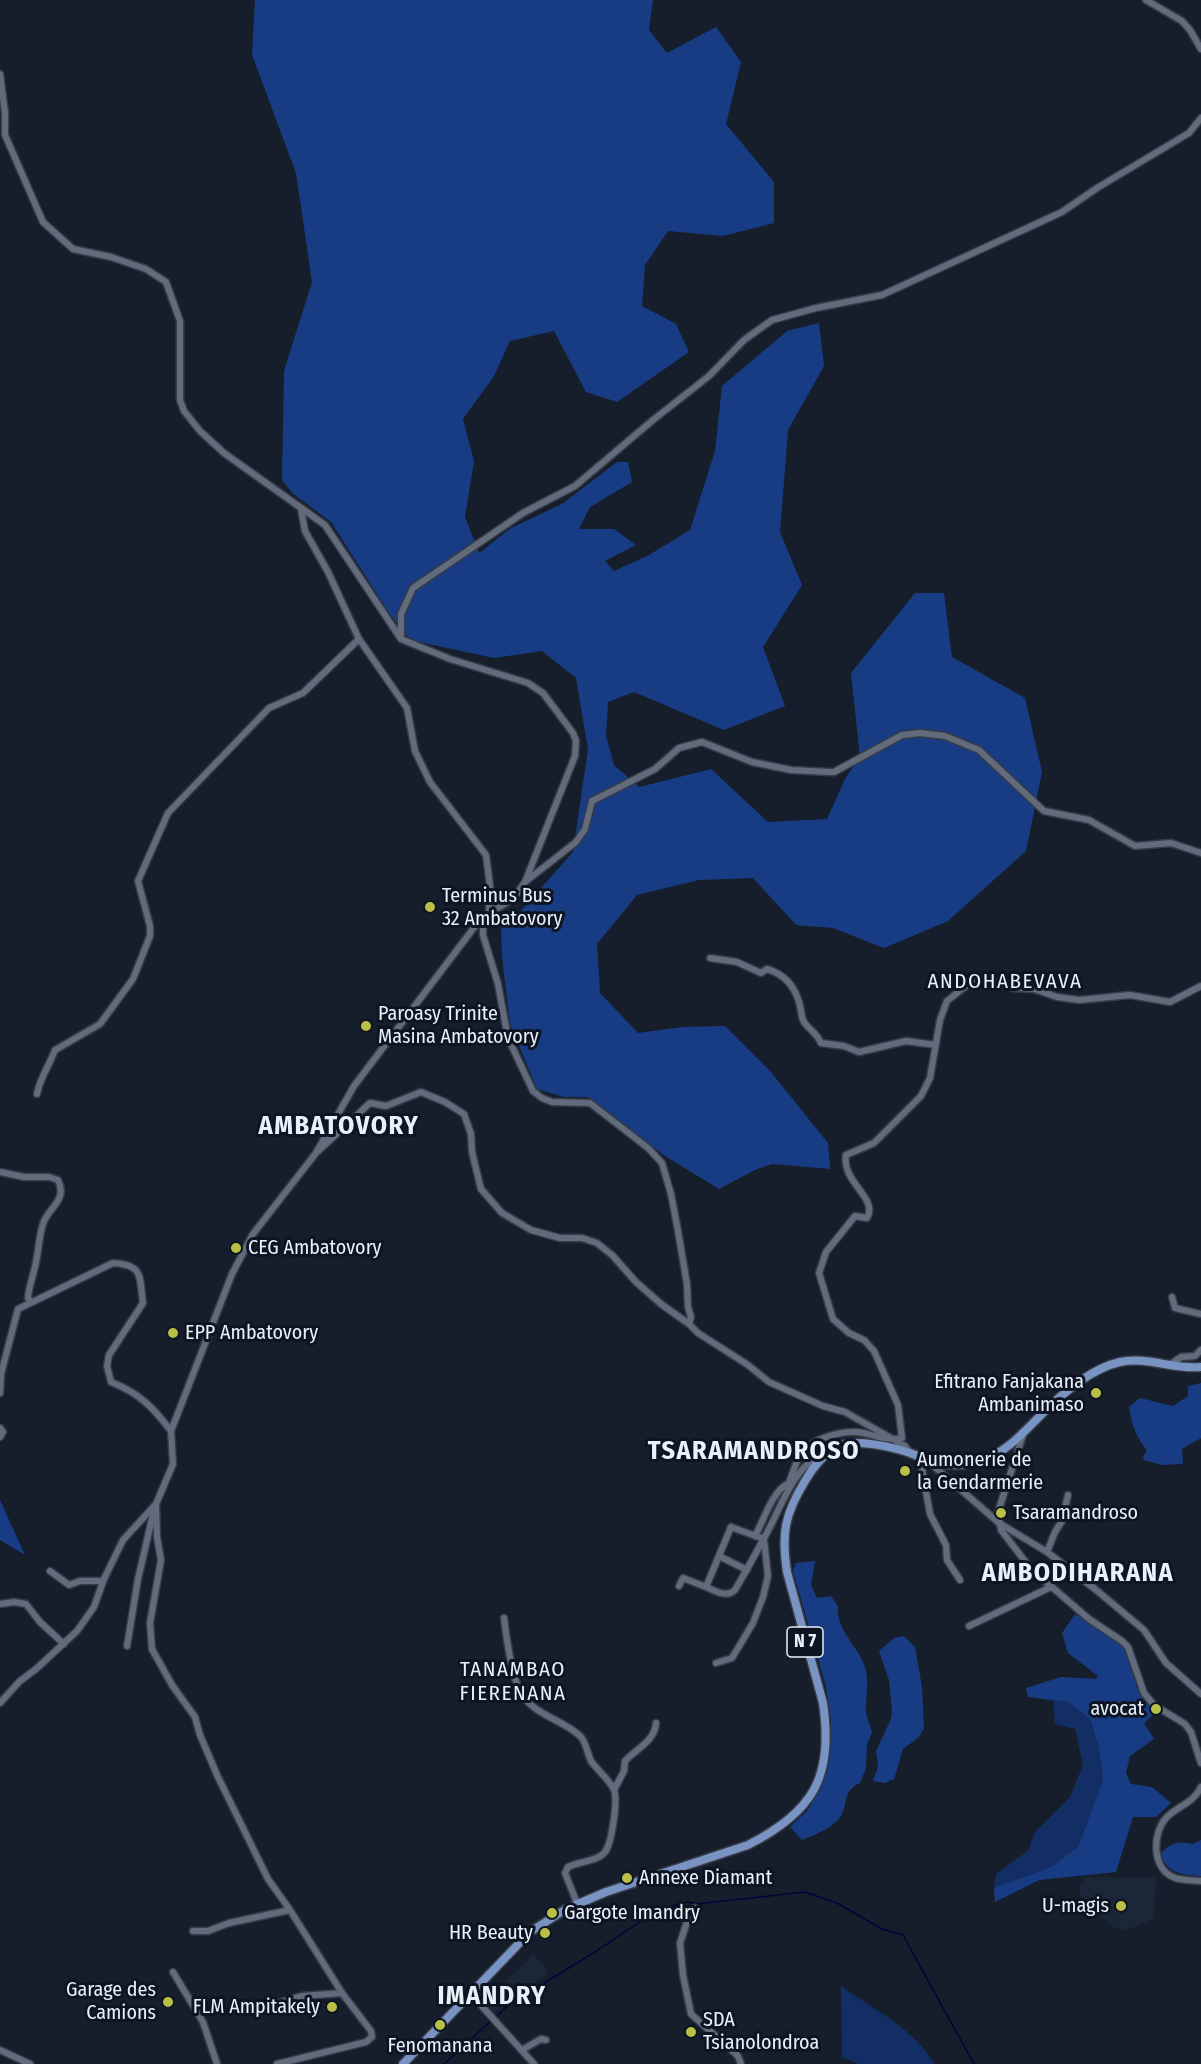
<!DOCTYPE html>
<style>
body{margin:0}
canvas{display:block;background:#161e2b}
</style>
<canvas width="1201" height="2064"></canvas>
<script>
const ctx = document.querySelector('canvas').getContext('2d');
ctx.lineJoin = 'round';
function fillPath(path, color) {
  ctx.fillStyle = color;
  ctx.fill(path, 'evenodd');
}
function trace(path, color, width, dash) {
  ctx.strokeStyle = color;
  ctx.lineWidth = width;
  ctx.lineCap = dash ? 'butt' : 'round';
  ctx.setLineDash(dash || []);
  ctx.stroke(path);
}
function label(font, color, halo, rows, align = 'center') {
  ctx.font = font + ' "Fira Sans Condensed",sans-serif';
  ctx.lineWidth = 6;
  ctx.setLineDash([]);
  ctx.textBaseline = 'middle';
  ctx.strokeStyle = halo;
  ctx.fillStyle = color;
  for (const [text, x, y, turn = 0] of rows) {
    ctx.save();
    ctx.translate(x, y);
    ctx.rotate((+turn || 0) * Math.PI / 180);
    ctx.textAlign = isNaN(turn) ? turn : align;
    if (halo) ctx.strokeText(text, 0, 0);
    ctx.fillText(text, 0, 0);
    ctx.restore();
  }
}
fillPath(new Path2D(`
 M1086,1877l70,1 -2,40 -23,11 -11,1 -7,-3 -30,-24 -5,-16z
 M533,1954l13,13v9l-40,26 -13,12 -9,-10z`), '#1b2639');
fillPath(new Path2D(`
 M1053,1700l15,2 22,17 9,29 4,32 -25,67 -27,20 -57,21 2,-14 32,-23 7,-19 35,-35 13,-32 -8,-36 -20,-5z
 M841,1986c31,22 75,44 93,78h-76l-16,-7z`), '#122e64');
fillPath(new Path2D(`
 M255,0h398l-4,30 18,23 49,-26 25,35 -15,62 48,58v41l-51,13 -55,-5 -23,34 -3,41 34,18 13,28 -72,50 -31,-10 -32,-61 -44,10 -16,35 -31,43 11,42 -9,56 14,36 32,-25 51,-24 55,-42h11l4,20 -42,25 -11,22h35l22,16 -31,16 9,10 35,-16 41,-25 25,-79 7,-65 65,-55 32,-8 5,43 -36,64 -8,102 22,53 -39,62 22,59 -61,24 -90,-38 -26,10 -2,34 8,29 25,22 72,-18 57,53 59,-3 18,-40 15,-22 -9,-84 64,-80h29l8,64 73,41 17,74 -16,79 -78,70 -64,27 -51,-20 -37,-3 -43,-47 -54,2 -62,15 -40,49 3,49 38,40 45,-6 42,-1 45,45 58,72 2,26 -58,-5 -15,5 -38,20 -54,-33 -77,-59h-24l-27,-8 -27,-65 -8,-67 -1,-31 17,-12 55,-62 15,-103 -12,-71 -34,-27 -48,7 -84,-18 -21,-27 -58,-91 -39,-29 -10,-13 2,-109 28,-89 -16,-109 -44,-118z
 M1201,1383v55l-19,11 1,15 -21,1 -18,-5 -1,-4 4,-5c-10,-13 -16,-27 -18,-44l11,-9 33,8 15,-10v-10z
 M0,1500l25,55 -25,-15z
 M815,1561l-4,24 6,13 14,-2 7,10c-2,20 13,34 22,50 11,19 6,34 6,54 0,8 5,15 6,23l-5,11 -1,24 -6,15c-19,8 -11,24 -21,36 -9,10 -25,16 -37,21l-12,-13 18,-17 19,-38 4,-52 -5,-33 -33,-116 3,-8z
 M1075,1614l48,29 6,11 7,31 8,15 12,12 -12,11 10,16 -24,17 -4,17 5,11 21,3 19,16 -15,14h-23l-17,55 -77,8 -44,22 -1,-14 57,-21 27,-20 25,-67 -4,-32 -9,-29 -22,-17 -40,-5 -2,-9 35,-11 35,2 2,-3 -30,-23 -6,-20z
 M904,1636l11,11 7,40 2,41 -5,9 -16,12 -9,30 -9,4 -12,-2 5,-14 -2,-16 15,-32 1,-8 -3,-31 -10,-29 15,-13z
 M1201,1840v36c-20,-1 -34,-3 -41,-22 13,-12 17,-13 33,-10z`), '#173c84');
trace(new Path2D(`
 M496,2017l12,-12 87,-53 64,-43 29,-7 9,2 108,-12 32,11 45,26 21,6 71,129
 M444,2064l48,-44`), '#000338', 1.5);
const minor = new Path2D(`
 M1146,0l36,21 8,9 11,19
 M0,74l5,39v22l38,87 30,27 38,8 35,12 20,13 14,39v79l4,11 16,20 24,22 101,72 76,114 49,20 78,24 15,10 30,40 3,8 -1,15 -50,126 -12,17 -24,14 -6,9 -7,3 -122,161 -38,67
 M301,509l4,22 23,41 31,67
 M401,635v-21l12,-26 110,-75 52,-27 78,-66 56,-44 35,-36 28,-20 44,-12 66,-13 180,-83 35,-24 92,-55 12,-15
 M525,882l51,-40 9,-13 7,-28 63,-32 24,-21 23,-6 50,20 39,8 38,2h5l68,-37 18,-2 25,3 34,14 65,61 45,9 46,26 36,-3 30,10
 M483,922v13l15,49 10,54 25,53 9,7 10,4 38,1 58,45 14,15 9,31 7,37 9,53 1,23 3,10 -2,7
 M710,958l27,4 24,11 6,-4c17,5 27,16 32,33 2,6 2,13 4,18 4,9 13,11 18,23l23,3 15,6 47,-11 30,4
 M37,1094c3,-16 12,-28 18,-44l45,-26 33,-45 17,-43v-10l-12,-45 30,-68 101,-105 34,-15 56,-54 48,69 8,43 15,31 56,73 4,31 -1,27
 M0,1172l24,5h25l9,3c9,19 -6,25 -14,41 -5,13 -5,27 -8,41 -2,12 -7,23 -8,36l3,4
 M1172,1297l3,11 26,6
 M1170,1365l11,-8 14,-1 6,-6
 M0,1393l1,-19 17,-65 95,-46c31,2 26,13 30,40l-34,52 -2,11 4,16c28,11 42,25 60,49
 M0,1428l3,4 -3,5
 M1023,1435l-25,77 3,18 30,39 58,50 33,22 6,6 16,46 10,12 31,19 6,8 10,31
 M920,1458l10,56 16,31 1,15 13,20
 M928,1461l71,62 48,29 48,37 49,41 22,33 35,31
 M156,1504l1,33 4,23 -11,63 2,26 20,36 23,32 5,18 18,42 50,102 22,31 52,83 29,38 1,6 -6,5 -89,22
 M755,1536c9,-16 17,-45 34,-53 3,-8 6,-18 10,-26 9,-17 39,-26 57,-25 16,1 30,10 46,6l-4,-33 -24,-54 -10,-11 -15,-7 -16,-14 -14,-46 7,-21 29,-36 12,2c12,-20 -26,-36 -21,-63l28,-12 47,-47 9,-18 10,-58 7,-19 29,-23 12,1 25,9 21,1 23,8 22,3 51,-5 40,7 31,-16
 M764,1539l-33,-12 -25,60c9,4 21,11 29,3 10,-17 19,-33 28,-50 16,-26 30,-77 62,-86
 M1047,1552l8,-20 7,-11 6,-26
 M719,1556l28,14
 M50,1571l19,14 11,-4h23
 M679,1586l4,-8 23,9
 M0,1604l14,-2 12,2 14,18 24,22
 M504,1618c2,18 8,60 17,75 14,23 41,26 59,43 6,5 7,17 11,25 6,9 18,18 23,29 4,9 -2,53 -9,62 -8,10 -26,9 -37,15l-3,6 12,30
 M969,1626l82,-39
 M127,1646l11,-67 16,-69
 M716,1663l16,-5 21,-35 10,-26 5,-21 -4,-36
 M0,1703l20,-22 16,-12 41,-38 17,-24 10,-28 19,-39 33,-36 17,-40 -2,-33 61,-157 21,-40 63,-81 54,-50 16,3 35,-14 24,10 19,12 7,20 1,18 9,37 21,24 29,17 29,8h22l15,5 16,13 23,26 25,22 28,20 9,9 50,32 21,17 54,24 22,6 60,34 5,7
 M1201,1787c-8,17 -24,19 -35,31 -14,16 -14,50 7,59 8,4 19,3 28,4
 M614,1790l10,-19 1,-10c12,-13 30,-20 31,-38
 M695,1908l-8,14 -7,21 3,32 8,39 47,42 3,8
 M193,1931h15l21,-8 61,-13
 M173,1972l30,50 14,42
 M470,1993l64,71
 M275,2004l27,-8 40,-3
 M0,2050l30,14
 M522,2050l19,-11 5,1`);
const major = new Path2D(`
 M403,2064l127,-132 36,-23 40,-17 142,-47c65,-33 86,-68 75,-142l-36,-131c-6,-39 -2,-58 18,-91 7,-12 18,-26 30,-33 16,-11 58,-1 75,5 16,6 31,13 48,12 9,0 18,-3 27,-6 21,-8 34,-22 50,-38 22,-23 53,-52 85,-59 27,-6 54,8 81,5`);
trace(minor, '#363b46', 9);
trace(major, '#363b46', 11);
trace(minor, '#626b7c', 6);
trace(major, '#7993c2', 8);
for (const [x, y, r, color] of [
 [430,907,6,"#bac045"],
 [366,1026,6,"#bac045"],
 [236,1248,6,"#bac045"],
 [173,1333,6,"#bac045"],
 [1096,1393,6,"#bac045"],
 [905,1471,6,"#bac045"],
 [1001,1513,6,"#bac045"],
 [1156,1709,6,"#bac045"],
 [627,1878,6,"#bac045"],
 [1121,1906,6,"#bac045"],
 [552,1913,6,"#bac045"],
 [545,1933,6,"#bac045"],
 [168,2002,6,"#bac045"],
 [332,2007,6,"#bac045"],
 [440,2025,6,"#bac045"],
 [691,2032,6,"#bac045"]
]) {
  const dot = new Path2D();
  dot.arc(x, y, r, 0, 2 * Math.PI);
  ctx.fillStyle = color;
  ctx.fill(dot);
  trace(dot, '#0d1522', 2);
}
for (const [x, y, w] of [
 [805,1642,36]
]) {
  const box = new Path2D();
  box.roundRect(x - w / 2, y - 15, w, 30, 4.5);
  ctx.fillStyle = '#0d1522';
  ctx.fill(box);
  trace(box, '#eaf0f9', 1.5);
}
label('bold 18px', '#eaf0f9', null, [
 ["N 7",805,1642]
]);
label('20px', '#eaf0f9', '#0d1522', [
 ["Terminus Bus",442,896],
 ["32 Ambatovory",442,919],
 ["Paroasy Trinite",378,1014],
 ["Masina Ambatovory",378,1037],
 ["CEG Ambatovory",248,1248],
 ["EPP Ambatovory",185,1333],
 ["Efitrano Fanjakana",1084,1382,"right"],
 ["Ambanimaso",1084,1405,"right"],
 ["Aumonerie de",917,1460],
 ["la Gendarmerie",917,1483],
 ["Tsaramandroso",1013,1513],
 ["avocat",1144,1709,"right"],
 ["Annexe Diamant",639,1878],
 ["U-magis",1109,1906,"right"],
 ["Gargote Imandry",564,1913],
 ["HR Beauty",533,1933,"right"],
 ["Garage des",156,1990,"right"],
 ["Camions",156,2013,"right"],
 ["FLM Ampitakely",320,2007,"right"],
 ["SDA",703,2020],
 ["Tsianolondroa",703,2043],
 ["Fenomanana",440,2046,"center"]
], 'left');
ctx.letterSpacing = '1.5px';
label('21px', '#eaf0f9', '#0d1522', [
 ["ANDOHABEVAVA",1005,982],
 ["TANAMBAO",513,1670],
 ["FIERENANA",513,1694]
]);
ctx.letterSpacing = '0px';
ctx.letterSpacing = '1.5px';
label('bold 26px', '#eaf0f9', '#0d1522', [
 ["AMBATOVORY",339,1127],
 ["TSARAMANDROSO",754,1452],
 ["AMBODIHARANA",1078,1574],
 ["IMANDRY",492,1997]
]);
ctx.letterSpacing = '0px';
</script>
